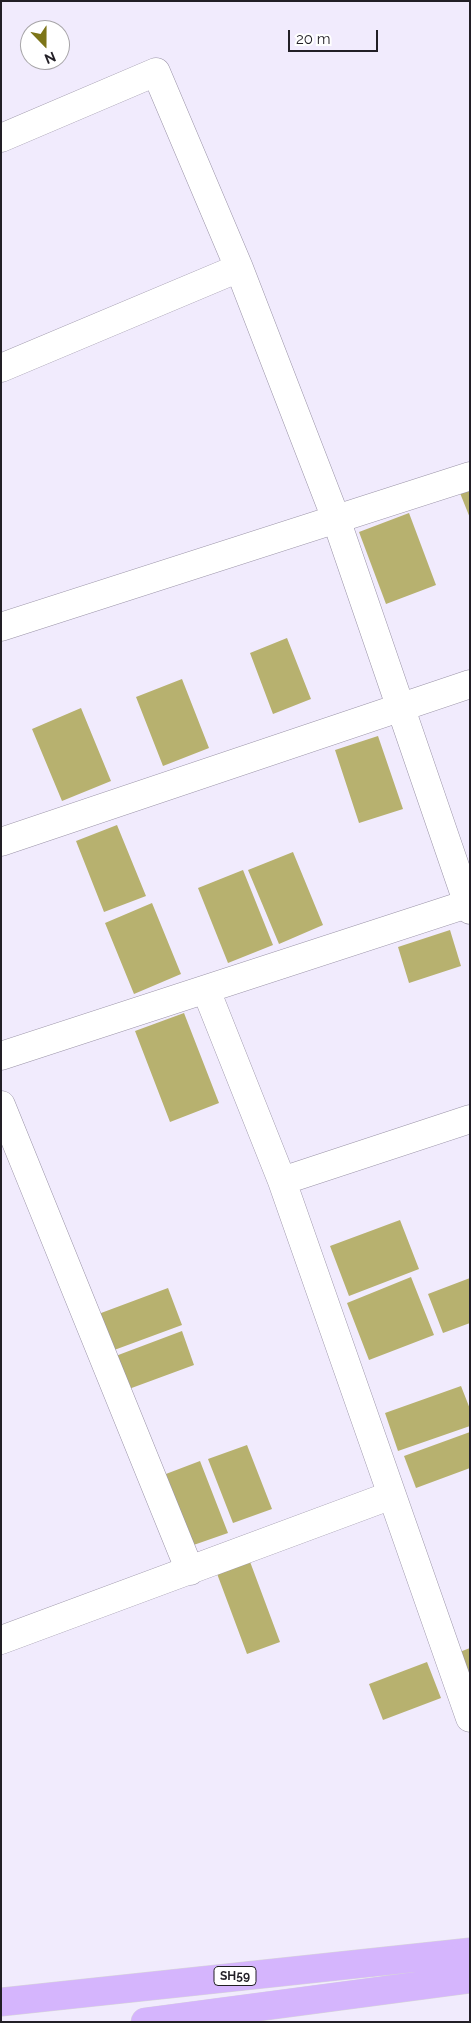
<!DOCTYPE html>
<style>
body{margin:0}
#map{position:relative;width:471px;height:2023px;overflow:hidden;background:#f1ebfd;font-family:Raleway,sans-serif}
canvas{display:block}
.frame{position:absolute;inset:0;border:2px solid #221f26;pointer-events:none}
.north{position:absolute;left:20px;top:20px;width:50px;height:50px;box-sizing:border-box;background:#fff;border:1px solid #a7a5a8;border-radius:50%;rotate:158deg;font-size:14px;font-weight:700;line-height:20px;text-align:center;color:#221f26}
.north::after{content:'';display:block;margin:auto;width:18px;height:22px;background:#7d7518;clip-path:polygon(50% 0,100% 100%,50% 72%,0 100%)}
.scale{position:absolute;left:288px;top:30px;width:90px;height:22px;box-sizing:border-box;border:2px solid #221f26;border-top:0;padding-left:6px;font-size:15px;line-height:18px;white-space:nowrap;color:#221f26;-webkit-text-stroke:4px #fff;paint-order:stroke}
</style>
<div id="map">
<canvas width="471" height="2023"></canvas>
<div class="frame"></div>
<div class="north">N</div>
<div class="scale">20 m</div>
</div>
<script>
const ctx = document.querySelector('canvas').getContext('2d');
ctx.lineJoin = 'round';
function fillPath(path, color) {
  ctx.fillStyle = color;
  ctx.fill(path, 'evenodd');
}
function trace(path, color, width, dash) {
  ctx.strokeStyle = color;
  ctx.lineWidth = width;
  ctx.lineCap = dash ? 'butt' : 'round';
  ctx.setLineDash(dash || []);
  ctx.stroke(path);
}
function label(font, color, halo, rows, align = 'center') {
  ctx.font = font + ' Raleway,sans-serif';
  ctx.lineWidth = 4;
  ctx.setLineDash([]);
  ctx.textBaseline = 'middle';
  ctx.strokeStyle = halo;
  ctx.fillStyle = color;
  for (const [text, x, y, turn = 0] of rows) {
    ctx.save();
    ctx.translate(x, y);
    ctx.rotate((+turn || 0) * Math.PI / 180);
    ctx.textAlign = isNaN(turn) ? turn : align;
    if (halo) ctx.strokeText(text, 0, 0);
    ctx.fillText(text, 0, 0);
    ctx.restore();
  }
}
fillPath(new Path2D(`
 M470,489v29l-10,-25z
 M409,513l27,72 -50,19 -27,-72z
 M287,638l24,61 -38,15 -23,-61z
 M182,679l27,69 -46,18 -27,-69z
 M81,708l30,73 -49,20 -30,-72z
 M378,736l25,73 -44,14 -24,-73z
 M117,825l29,71 -42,16 -28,-71z
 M293,852l30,73 -44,19 -31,-74z
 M243,870l30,75 -45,18 -30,-75z
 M152,903l29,71 -47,20 -29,-71z
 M450,930l11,36 -52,17 -11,-36z
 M184,1013l35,90 -49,19 -35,-91z
 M400,1220l19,49 -70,27 -19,-50z
 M411,1277l23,58 -65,25 -22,-57z
 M470,1278v45l-27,10 -15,-39z
 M168,1288l14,37 -84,31 -13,-37z
 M182,1331l12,34 -76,28 -13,-33z
 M461,1386l9,23v17l-72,25 -13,-38z
 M470,1432v36l-54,20 -12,-32z
 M247,1445l25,64 -39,14 -25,-64z
 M200,1461l28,72 -43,15 -27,-71z
 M249,1559l31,83 -33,12 -31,-83z
 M470,1648v38l-13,-33z
 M427,1662l14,36 -58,22 -14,-36z`), '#b7b16f');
const minor = new Path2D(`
 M1,138l155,-66 83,196 97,251 134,391
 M1,368l238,-100
 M1,627l469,-151
 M1,842l469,-158
 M206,990l76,191 188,537
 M1,1056l469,-153
 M1,1105l189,466
 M282,1181l188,-62
 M1,1640l391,-145`);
const major = new Path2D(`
 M1,2002l469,-50
 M145,2022l325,-43`);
trace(minor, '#9a93a7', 29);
trace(major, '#d7d7d8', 29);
trace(minor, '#fff', 28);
trace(major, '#d5b5fd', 28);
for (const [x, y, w] of [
 [235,1976,42]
]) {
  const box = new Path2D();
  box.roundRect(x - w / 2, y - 9.5, w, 19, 4);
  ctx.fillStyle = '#fff';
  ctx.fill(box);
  trace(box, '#221f26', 1);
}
label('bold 12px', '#221f26', null, [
 ["SH59",235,1976]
]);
</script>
